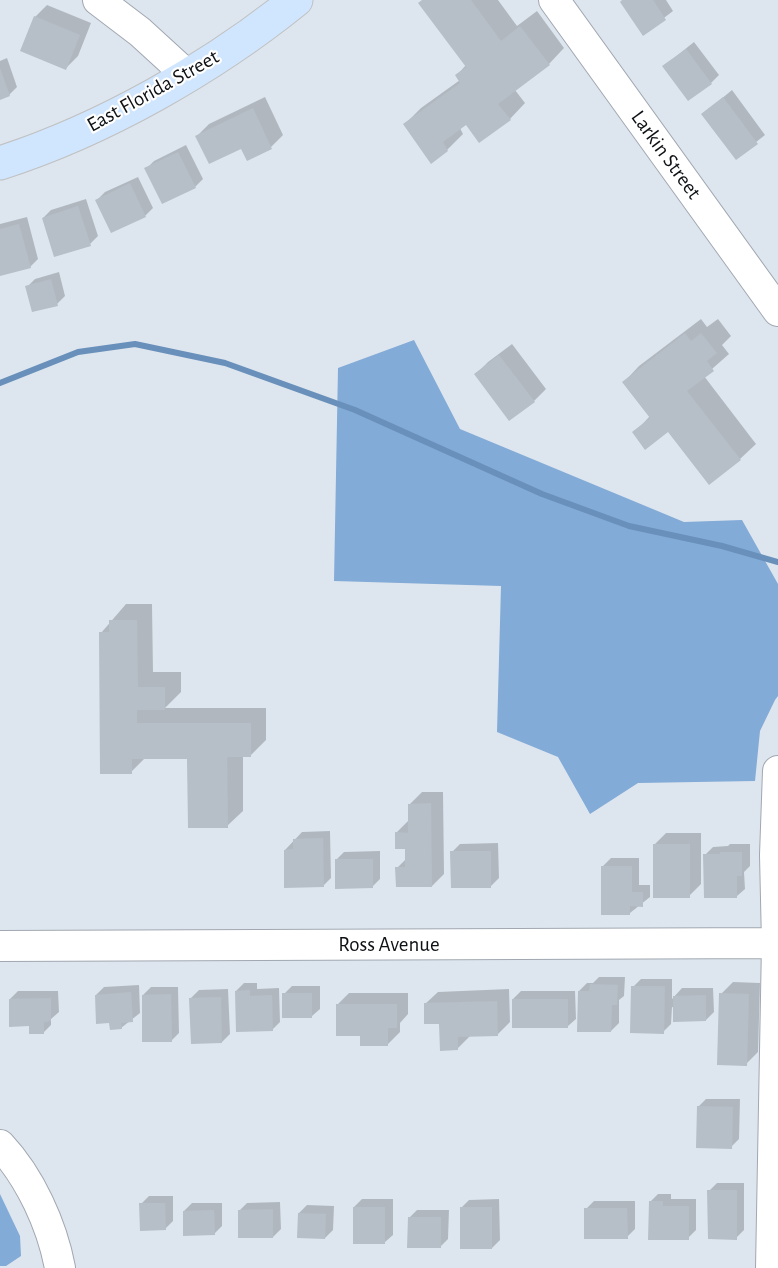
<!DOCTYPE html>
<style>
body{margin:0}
canvas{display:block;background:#dde5ee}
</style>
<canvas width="778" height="1268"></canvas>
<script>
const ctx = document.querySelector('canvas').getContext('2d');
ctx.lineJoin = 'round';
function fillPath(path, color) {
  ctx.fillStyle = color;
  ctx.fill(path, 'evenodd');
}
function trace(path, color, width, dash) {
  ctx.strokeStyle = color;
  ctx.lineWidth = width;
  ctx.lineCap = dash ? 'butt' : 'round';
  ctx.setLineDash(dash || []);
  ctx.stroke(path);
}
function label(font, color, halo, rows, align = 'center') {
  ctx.font = font + ' "Alegreya Sans",sans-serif';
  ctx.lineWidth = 4.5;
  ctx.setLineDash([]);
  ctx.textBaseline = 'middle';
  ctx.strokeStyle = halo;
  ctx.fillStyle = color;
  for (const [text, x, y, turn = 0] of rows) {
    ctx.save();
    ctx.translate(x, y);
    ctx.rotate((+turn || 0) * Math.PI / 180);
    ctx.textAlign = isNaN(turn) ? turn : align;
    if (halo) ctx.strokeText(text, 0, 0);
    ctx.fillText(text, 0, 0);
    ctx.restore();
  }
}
fillPath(new Path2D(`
 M414,340l46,89 224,93 58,-2 36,64v112l-3,4 -15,31 -5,50 -117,2 -48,31 -32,-57 -61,-25 4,-146 -167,-5 4,-213z
 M0,1194l20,42 1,20 -15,10h-6z`), '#83abd7');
fillPath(new Path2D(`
 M423,0h75l19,26 20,-15 27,37 -15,16 -34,26 10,13 -15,16 -43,4 -7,5 3,6 -16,16 -42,-26 16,-16 39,-28 -3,-5 9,-10z
 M624,0h42l7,11 -30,23z
 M47,5l44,18 -13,33 -12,12 -31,-51z
 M694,42l25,33 -8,8 -47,-17z
 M7,58l10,29 -8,8 -9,3v-37z
 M732,90l33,45 -29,23 -33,-44z
 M265,97l18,38 -12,12 -23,12 -6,-12 -45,-11 12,-12z
 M186,145l17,34 -8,8 -49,-18 8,-8z
 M138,177l15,31 -8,8 -48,-16 8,-8z
 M86,199l12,37 -8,8 -47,-26 8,-8z
 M27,217l11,42 -8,8 -30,8v-51z
 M59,272l6,24 -8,8 -30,-17 8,-8z
 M701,319l6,8 11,-8 13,17 -9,9 7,9 -25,22 52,68 -16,15 -72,-29 -34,3 16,-17 -26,-34 15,-16z
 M512,344l34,45 -12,12 -58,-27 12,-12z
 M126,604h26l1,68h28v20l-16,16h101v32l-16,16h-7v55l-16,15 -38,-69h-43l-15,15 -30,-139z
 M422,792h21l1,82 -12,12 -35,-18 10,-10v-10l-11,-15 12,-12 2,-17z
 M330,831l1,47 -8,8 -38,-36 17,-18z
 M666,833h35v51l-12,12 -35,-51z
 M498,843l1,35 -8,8 -39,-34 8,-8z
 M730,844h20v22l-6,6 1,17 -8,7 -32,-41 8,-8 15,-1z
 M380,851v28l-8,8 -36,-27 8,-8z
 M611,858h28v27h11v12l-20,16 -27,-47z
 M599,977h26l-1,19 -5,4v23l-8,8 -32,-40 8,-8h6z
 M641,979h31v20l10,-11h31l1,24 -8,8 -34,-13 -1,17 -8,8 -30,-45z
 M733,982l27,1 -2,69 -12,12 -25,-70z
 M244,983h13v6l22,-1 1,34 -8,8 -36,-39z
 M139,985l1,28 -19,15 -11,-6 -14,-27 8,-8z
 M292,986h28v23l-8,7 -28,-22z
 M151,987h27l1,46 -8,8 -28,-46z
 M228,989l2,45 -8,8 -31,-44 8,-8z
 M509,989l1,33 -12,12 -28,2 -12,12 -33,-44 13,-12z
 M18,991h40l1,21 -8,7v6l-8,8 -13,-8 -20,-26z
 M521,991h54l1,28 -8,7 -55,-27z
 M349,993h59v21l-8,9v9l-12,12 -26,-10 -25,-29z
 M706,1099h34l-1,40 -8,8 -33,-40z
 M717,1183h27v47l-8,8 -27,-47z
 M658,1194h13v5h25v31l-8,8 -38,-36z
 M149,1196h24v25l-8,8 -24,-25z
 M362,1199h31v36l-8,7 -31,-35z
 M499,1199l1,41 -8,8 -31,-40 8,-8z
 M594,1201h41v28l-8,8 -41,-28z
 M280,1202l1,27 -8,8 -34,-26 8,-8z
 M192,1203h30v23l-8,8 -30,-23z
 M307,1205l27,1 -1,24 -8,8 -26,-25z
 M417,1210h32l-1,29 -8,8 -31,-29z`), '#0003');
trace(new Path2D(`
 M0,383l78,-31 57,-8 90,19 130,47 187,84 87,32 93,20 56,16`), '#6990bb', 6);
fillPath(new Path2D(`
 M422,0h49l30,41 19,-15 30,39 -52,39 13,16 -32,23 -13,-18 -23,17 5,9 -17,13 -28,-40 57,-41 -5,-8 11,-8 -48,-64z
 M622,0h31l13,20 -23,16 -23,-34z
 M34,16l46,19 -14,35 -46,-19z
 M686,49l26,35 -24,17 -26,-35z
 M0,68l10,28 -10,4z
 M723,97l35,47 -22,16 -35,-46z
 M253,108l19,41 -25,12 -6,-12 -32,15 -14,-28z
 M178,152l18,36 -34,16 -18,-36z
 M130,183l16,34 -35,16 -16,-33z
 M78,206l13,40 -37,11 -12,-39z
 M19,224l12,44 -31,8v-47z
 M51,279l7,27 -26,6 -7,-26z
 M685,333l6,8 10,-8 16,20 -10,8 7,10 -27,20 54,69 -32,25 -41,-53 -23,18 -13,-18 18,-14 -28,-36z
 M499,355l36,47 -26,19 -35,-47z
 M109,620h28l1,67h27v23h-28v13h114v34h-24l1,71h-40l-1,-69h-55v15h-32l-1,-142h10z
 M431,803l1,84h-36l-1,-20h10v-18h-10v-17l13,1v-29z
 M323,838l1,49 -40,1v-38l9,-1v-10z
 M653,844h37v54h-37z
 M450,851h41v37h-40z
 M720,852h22v24h-5v22h-33l-1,-44h17z
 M335,859h38v29l-38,1z
 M601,866h31v26h11v15l-13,-1v9h-29z
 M590,984l28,1 -1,20h-5l-1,27h-34l1,-41h11z
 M631,986h34l-1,48 -34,-1z
 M250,990v6l22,-1 1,36 -37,1 -1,-41z
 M131,992l2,30 -12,1 1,6 -12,1 -1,-7 -13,1 -1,-29z
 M282,993h30v25h-30z
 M719,993l30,1 -2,72 -30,-1z
 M171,994l1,48h-30v-47z
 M706,995v26l-33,1v-26z
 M221,997l1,46 -31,1 -2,-46z
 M51,998v23l-7,1v12h-15v-8l-20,1v-28z
 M512,999h56v29h-56z
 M497,1001l1,35 -40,1v13l-18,1 -1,-27h-15v-21z
 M336,1004h61v24h-9v18h-28v-10h-24z
 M697,1106l36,1 -1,42 -36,-1z
 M707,1190h30v50l-29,-1z
 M649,1201h14v5h26v34h-41z
 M139,1203h26l1,27 -26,1z
 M353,1207h32v37h-32z
 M460,1207h32v42h-32z
 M584,1208h43l1,31h-44z
 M273,1209v29h-35v-28z
 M214,1210l1,25 -32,1v-25z
 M298,1213l28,1 -1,25 -28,-1z
 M408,1217h33v31h-34z`), '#b6bec7');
const minor = new Path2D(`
 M98,0l42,32 47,43
 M554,0l224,311
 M0,946l778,-3
 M0,1145c30,32 52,80 60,123
 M771,1268l6,-325 -2,-88 3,-84`);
const major = new Path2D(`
 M0,163c103,-33 212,-95 296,-163`);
trace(minor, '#a1a8b1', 32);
trace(major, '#c0c1c2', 35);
trace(minor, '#fff', 30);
trace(major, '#d0e6fe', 33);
label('21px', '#0e1114', '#fff', [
 ["East Florida Street",153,91,-29],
 ["Larkin Street",666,155,54],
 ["Ross Avenue",389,945]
]);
</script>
